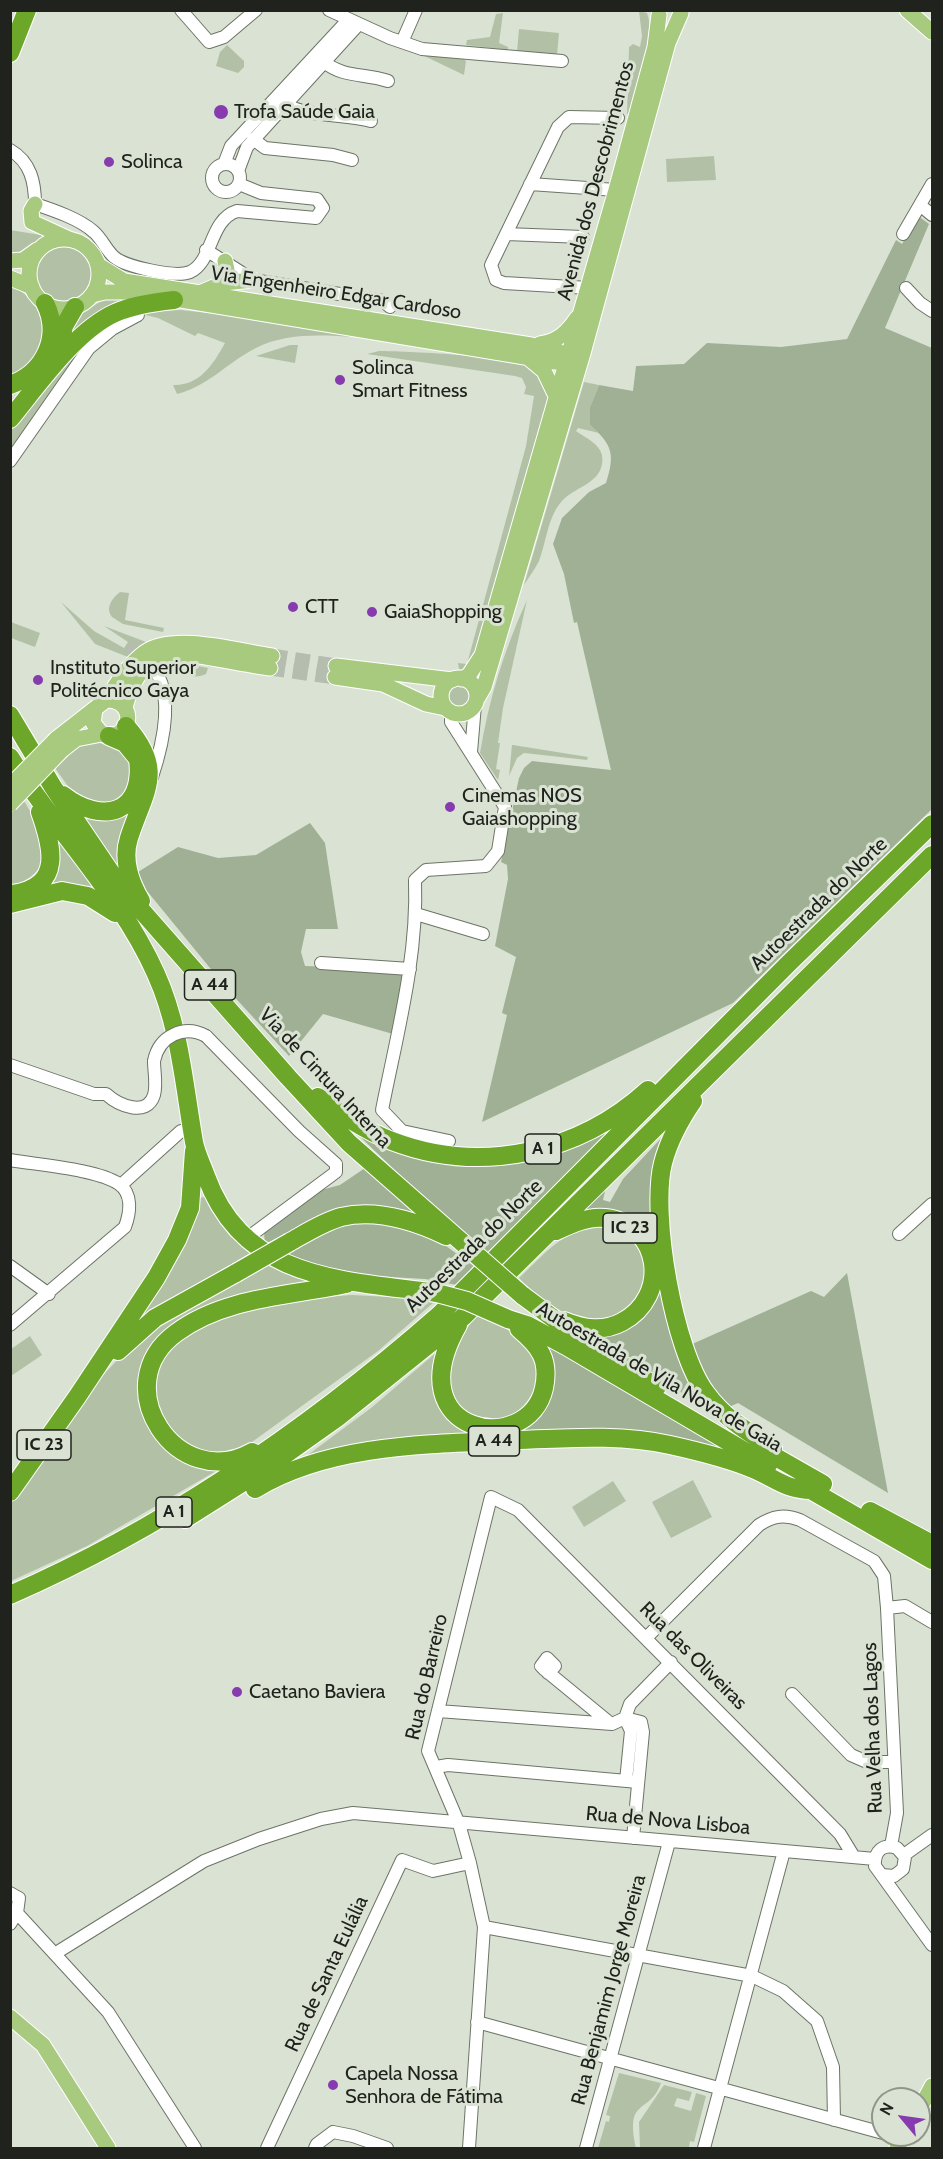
<!DOCTYPE html>
<meta charset="utf-8">
<style>
body{margin:0}
#map{position:relative;width:943px;height:2159px;overflow:hidden;background:#dae3d3;font-family:Cabin,sans-serif}
canvas{display:block}
.frame{position:absolute;inset:0;border:12px solid #20231d;pointer-events:none}
.north{position:absolute;left:871px;top:2087px;width:60px;height:60px;box-sizing:border-box;background:#dae3d3;border:2px solid #90968a;border-radius:50%;rotate:299deg;font-size:16px;font-weight:700;line-height:24px;text-align:center;color:#20231d}
.north::after{content:'';display:block;margin:auto;width:21px;height:27px;background:#863cae;clip-path:polygon(50% 0,100% 100%,50% 72%,0 100%)}
</style>
<div id="map">
<canvas width="943" height="2159"></canvas>
<div class="frame"></div>
<div class="north">N</div>
</div>
<script>
const ctx = document.querySelector('canvas').getContext('2d');
ctx.lineJoin = 'round';
function fillPath(path, color) {
  ctx.fillStyle = color;
  ctx.fill(path, 'evenodd');
}
function trace(path, color, width, dash) {
  ctx.strokeStyle = color;
  ctx.lineWidth = width;
  ctx.lineCap = dash ? 'butt' : 'round';
  ctx.setLineDash(dash || []);
  ctx.stroke(path);
}
function label(font, color, halo, rows, align = 'center') {
  ctx.font = font + ' Cabin,sans-serif';
  ctx.lineWidth = 6;
  ctx.setLineDash([]);
  ctx.textBaseline = 'middle';
  ctx.strokeStyle = halo;
  ctx.fillStyle = color;
  for (const [text, x, y, turn = 0] of rows) {
    ctx.save();
    ctx.translate(x, y);
    ctx.rotate((+turn || 0) * Math.PI / 180);
    ctx.textAlign = isNaN(turn) ? turn : align;
    if (halo) ctx.strokeText(text, 0, 0);
    ctx.fillText(text, 0, 0);
    ctx.restore();
  }
}
fillPath(new Path2D(`
 M639,11l8,2c10,26 -9,73 -16,101h-4l2,-67 4,-3 7,3 2,-11z
 M503,13l-4,30 9,4v3l-42,-5 1,-5 23,-3 6,-23z
 M519,29l40,4 -2,22 -40,-3z
 M227,45l17,16v6l-6,6 -22,-7 4,-14z
 M418,53l44,5 4,3 -2,14z
 M714,156l2,24 -49,2 -1,-23z
 M10,230l37,6 -16,12 -20,7z
 M36 273a28 28 0 1 1 56 0a28 28 0 1 1-56 0Z
 M11,286c32,13 47,59 16,83 -4,4 -11,6 -16,9z
 M109,297l38,3 -83,38 11,-22z
 M181,310l90,10 117,19c-43,-1 -92,-11 -132,9 -28,14 -49,39 -79,46l-4,-9c26,1 40,-20 52,-42l-27,-10 -3,3 -37,-18 -17,-4 10,-3z
 M97,331l-86,121v-22l66,-81z
 M290,345h8l-3,18 -39,-7z
 M379,351c24,0 132,5 147,15 14,8 21,22 23,38l-73,248 -12,19 -5,-2 -1,-6 9,1 59,-218 8,-50 -10,-2 2,-7 -4,-9 -7,-2 -148,-22z
 M584,382l15,3 -9,22v18l9,8 -21,-5 -2,3c11,8 30,15 26,33 -3,20 -29,24 -40,37 -14,15 -16,42 -23,60 -4,8 -10,16 -15,24z
 M120,592l9,1 -4,27 39,8 -1,4 -40,-8 -11,-7c-7,-9 0,-19 8,-25z
 M527,600l-24,108 -5,35h2l-4,26 4,1 -2,10 -18,-27c9,-54 24,-103 47,-153z
 M61,602l33,29 30,17 4,-6 -24,-16 42,16 -18,15 -33,-13z
 M11,622l29,11 -5,14 -24,-9z
 M179,662l29,6 -2,6c-15,6 -26,1 -36,-11z
 M448 696a11 11 0 1 1 22 0a11 11 0 1 1-22 0Z
 M94,741l31,11 9,17 -9,26 -23,12 -27,-11 -20,-28c13,-14 20,-23 39,-27z
 M512,745h1l75,12 -1,3 -63,-7 -7,5 -8,18z
 M141,791l-20,82 -42,-59c34,11 37,-2 62,-23z
 M24,801c24,39 37,66 -14,87v-74z
 M59,841l44,57 -51,-9 -4,-7z
 M205,1197l24,38 21,18 -88,52 -31,24 68,-131z
 M606,1225c41,20 43,31 36,73 -9,7 -21,20 -31,22 -35,9 -69,-20 -92,-42 31,-29 43,-48 87,-53z
 M268,1262l18,11 24,8 -53,13 -102,53 -3,85 27,26 44,9 -136,79 -76,35v-79l81,-115 43,-46 28,-21z
 M353,1295l53,3 27,5 -55,48 -126,91c-44,22 -50,11 -87,-14 -3,-12 -11,-27 -11,-40 -3,-75 146,-90 199,-93z
 M477,1316c20,8 47,19 58,38 3,6 3,16 2,23 -7,48 -68,61 -86,13 -10,-27 8,-53 26,-74z
 M30,1336l12,19 -31,21v-27z
 M438,1351l-4,14 4,33 62,36 -203,29 74,-55z
 M693,1480l19,37 -41,21 -19,-36z
 M613,1481l13,20 -42,26 -12,-20z
 M619,2073l42,10c-12,33 -36,13 -25,65h-38l8,-27 3,1 1,-6 -4,-1z
 M664,2085l28,7 -3,9 -12,-3 -3,8 17,5 5,-18 10,3 -12,46 -4,-1 -1,6 3,1h-52l-1,-26z`), '#b2c1a6');
fillPath(new Path2D(`
 M918,216l11,8 -44,104 47,20v461l-199,194 -251,119 25,-107 -5,-2 14,-56 -21,-11 13,-67 -1,-14 -6,-3 18,-84 5,-10 8,-7 79,9 -34,-148 -3,1 -10,-49 -11,-30 9,-26 27,-26 17,-9c9,-28 7,-38 -16,-58v-18l9,-22 34,6 3,-25 48,-2 23,-21 74,4 66,-8 49,-99 6,4z
 M310,823l15,20 13,86h-32l-5,23 4,14 100,3 -12,65 -70,-20 -34,42 -61,-66 -81,-99 -9,-19 40,-25 40,11 38,-3z
 M643,1102l-154,151 -58,-48 -83,-80 161,38 55,-11 26,-12z
 M667,1132l-13,84 56,195 -121,-76 70,-47 -31,-70 -27,-10 -21,5 26,-26 -3,13 7,2 13,-23z
 M365,1168l53,49 -97,-1 -56,28 -1,-11 4,-5 53,-38 19,-5z
 M378,1221l57,17 40,29 -18,18 -32,-6 -69,-4 -77,-20 58,-31z
 M847,1273l41,220 -150,-90 -9,4 -9,-5 -30,-57 121,-54 13,6z
 M545,1344l180,107 -225,-17 31,-12z`), '#a0b094');
trace(new Path2D(`
 M128,645l30,30`), '#b5bdaf', 12, [12, 6]);
trace(new Path2D(`
 M272,656l64,10
 M270,668l65,9`), '#b5bdaf', 15, [15, 8]);
const minor = new Path2D(`
 M181,10l28,32 15,-5 32,-27
 M329,10l61,28 32,11 140,12
 M402,42l14,-32
 M324,62c20,16 40,11 64,19
 M286,104c18,13 61,10 85,17
 M253,139l12,9 68,7 19,5
 M10,150c21,12 25,33 25,54 18,6 45,15 59,28 8,7 12,18 20,25 12,10 62,21 76,15 23,-10 19,-52 47,-61l79,7 7,-10 -6,-9 -56,-6 -22,-9
 M224,164l7,-18 117,-126
 M212 178a14 14 0 1 1 28 0a14 14 0 1 1-28 0Z
 M238,171l9,-24 111,-122
 M530,184l86,6
 M920,205l12,10
 M506,234l77,3
 M903,234l29,-50
 M206,250l47,30 130,21 7,6
 M589,288l-85,-5 -8,-3 -5,-15 67,-138 11,-10 49,1
 M906,288l14,15 12,8
 M10,461l79,-113 23,-19 26,-14
 M471,752l4,-47
 M152,777c10,-30 21,-73 6,-102
 M416,914l67,20
 M321,963l89,6
 M206,1036l93,95 37,33v8l-82,61
 M10,1065l84,29h12c12,11 41,24 48,1 3,-10 0,-24 0,-34
 M449,1141l-47,-10 -20,-21c15,-76 36,-153 33,-230l11,-10 60,-4 12,-15 7,-44 -54,-85v-10
 M10,1160c28,5 87,9 109,24 14,10 11,29 6,43l-115,98
 M121,1185l60,-54
 M899,1234l33,-30
 M10,1266l39,28
 M887,1608l18,-2 27,16
 M647,1637l112,-112c14,-9 25,-11 41,-5l74,41 10,15 3,32 10,205 -6,33
 M548,1673l7,-7 -8,-8 -6,8 3,3 67,55
 M792,1694l59,61 16,7h27
 M438,1711l174,13 13,-6
 M625,1718l16,4 2,10 -10,106
 M625,1718l5,-14 41,-42
 M625,1718l6,13 -5,50
 M436,1767l12,-2 190,17
 M904,1855l28,-20
 M882,1875l12,1 9,-7 2,-12 -8,-9c-14,-5 -23,3 -22,18l57,79
 M10,1893l9,5 -2,15 -7,11
 M17,1913l91,99 87,136
 M484,1927l268,49 31,15 34,30 16,46 1,53
 M56,1953l148,-92 55,-22 62,-20 32,-6 522,46
 M477,2022l406,111
 M267,2148l135,-288 31,11 37,-8
 M315,2148l2,-4 16,-12 20,4 34,12
 M469,2148l15,-221 -14,-64 -11,-39 -31,-73 63,-254 27,13 322,324 14,23
 M586,2148l83,-306
 M704,2148l80,-297`);
const major = new Path2D(`
 M907,10l25,22
 M35,204l-4,7 1,11 37,17
 M29 274a35 35 0 1 1 70 0a35 35 0 1 1-70 0Z
 M10,261l13,-1 14,-10
 M98,265l26,16 407,64 27,6 14,10
 M10,278l22,9
 M223,283l30,-3
 M200,293l23,-10 4,-13 -2,-9
 M92,295l13,-3h28l422,70 20,-6
 M540,344c18,-3 27,-11 37,-26
 M527,357l17,14 13,27
 M336,666l116,14
 M335,677l48,7 43,20 19,4
 M441 696a18 18 0 1 1 36 0a18 18 0 1 1-36 0Z
 M462,679l7,-4 13,-20 134,-465 39,-143 4,-32
 M477,699l7,-12 99,-334 85,-310 13,-30
 M106,700c11,-17 21,-34 38,-47 29,-21 94,-2 128,3
 M125,707c14,-49 33,-57 81,-50 22,4 43,8 64,11
 M56,739l50,-39c23,-1 30,24 10,35l-14,-1 -9,-11 2,-14
 M62,750l14,-11 26,-5
 M10,2017l33,28 65,103
 M919,2110l13,-24
 M897,2148l8,-13`);
const highway = new Path2D(`
 M10,53l17,-43
 M59,350l5,-24 11,-19
 M10,385c34,-12 52,-48 35,-82
 M10,419c28,-34 65,-88 105,-106 18,-8 40,-11 59,-13
 M10,715l43,72 67,99 168,191 61,66 124,109
 M126,726c40,45 18,65 3,112 -7,21 1,45 12,63
 M10,757c46,74 111,138 146,217 24,53 28,111 38,168 2,11 8,23 12,34 38,105 137,104 231,117
 M63,795c40,31 82,18 75,-36l-13,-16 -16,-7
 M13,894c51,-8 39,-48 27,-82
 M10,904l52,-13 26,5 27,17
 M318,1097c23,17 47,34 74,44 89,34 187,12 256,-51
 M693,1101c-13,19 -24,39 -30,62 -13,51 11,188 43,230 18,25 42,39 67,55
 M556,1231c15,-7 32,-15 49,-13 56,6 66,78 17,104 -19,10 -38,7 -58,-1
 M290,1242c16,-9 33,-20 51,-25 35,-8 74,4 105,19
 M522,1295l55,41 80,51
 M508,1319l19,6 39,21 202,119
 M458,1325c-63,111 71,133 86,63 6,-29 -5,-42 -25,-59
 M118,1351l37,-33 81,-45
 M758,1447l65,37
 M252,1452c-75,42 -147,-67 -76,-119 48,-36 114,-37 170,-49
 M802,1485l130,75
 M255,1489c75,-46 180,-45 265,-49 49,-2 102,-6 150,5 27,6 57,13 83,24 22,9 33,21 58,21
 M10,1492l67,-95 79,-119 21,-38 13,-32 4,-57
 M870,1511l62,33
 M185,1519l87,-55 65,-46 126,-101 469,-462
 M10,1595c158,-69 300,-167 429,-280l349,-351 144,-140`);
trace(minor, '#6c7466', 14);
trace(major, '#fff', 17);
trace(highway, '#fff', 20);
trace(minor, '#fff', 12);
trace(major, '#a7ca7f', 15);
trace(highway, '#6da729', 18);
const minorBridge = new Path2D(`
 M154,1061c5,-25 30,-37 52,-25`);
const majorBridge = new Path2D(`
 M10,786l46,-47
 M10,804l52,-54`);
const highwayBridge = new Path2D(`
 M473,1252l49,43
 M236,1273l54,-31
 M437,1293l30,8 41,18`);
trace(minorBridge, '#6c7466', 14, []);
trace(majorBridge, '#fff', 17, []);
trace(highwayBridge, '#fff', 20, []);
trace(minorBridge, '#fff', 12);
trace(majorBridge, '#a7ca7f', 15);
trace(highwayBridge, '#6da729', 18);
for (const [x, y, r, color] of [
 [221,112,8,"#863cae"],
 [109,162,6,"#863cae"],
 [340,380,6,"#863cae"],
 [293,607,6,"#863cae"],
 [372,612,6,"#863cae"],
 [38,680,6,"#863cae"],
 [450,807,6,"#863cae"],
 [237,1692,6,"#863cae"],
 [333,2085,6,"#863cae"]
]) {
  const dot = new Path2D();
  dot.arc(x, y, r, 0, 2 * Math.PI);
  ctx.fillStyle = color;
  ctx.fill(dot);
  trace(dot, '#dae3d3', 2);
}
for (const [x, y, w] of [
 [210,985,51],
 [543,1149,36],
 [630,1228,54],
 [494,1441,51],
 [44,1445,54],
 [174,1512,36]
]) {
  const box = new Path2D();
  box.roundRect(x - w / 2, y - 15, w, 30, 4.5);
  ctx.fillStyle = '#dae3d3';
  ctx.fill(box);
  trace(box, '#20231d', 1.5);
}
label('bold 18px', '#20231d', null, [
 ["A 44",210,985],
 ["A 1",543,1149],
 ["IC 23",630,1228],
 ["A 44",494,1441],
 ["IC 23",44,1445],
 ["A 1",174,1512]
]);
label('20px', '#20231d', '#dae3d3', [
 ["Trofa Saúde Gaia",234,112],
 ["Solinca",121,162],
 ["Solinca",352,368],
 ["Smart Fitness",352,391],
 ["CTT",305,607],
 ["GaiaShopping",384,612],
 ["Instituto Superior",50,668],
 ["Politécnico Gaya",50,691],
 ["Cinemas NOS",462,796],
 ["Gaiashopping",462,819],
 ["Caetano Baviera",249,1692],
 ["Capela Nossa",345,2074],
 ["Senhora de Fátima",345,2097]
], 'left');
label('20px', '#20231d', '#dae3d3', [
 ["Avenida dos Descobrimentos",596,181,-75],
 ["Via Engenheiro Edgar Cardoso",336,293,9],
 ["Autoestrada do Norte",819,904,-44],
 ["Via de Cintura Interna",325,1078,47],
 ["Autoestrada do Norte",474,1246,-44],
 ["Autoestrada de Vila Nova de Gaia",659,1377,30],
 ["Rua das Oliveiras",693,1656,45],
 ["Rua do Barreiro",427,1677,-77],
 ["Rua Velha dos Lagos",873,1728,-92],
 ["Rua de Nova Lisboa",668,1821,5],
 ["Rua de Santa Eulália",327,1974,-65],
 ["Rua Benjamim Jorge Moreira",609,1990,-75]
]);
</script>
